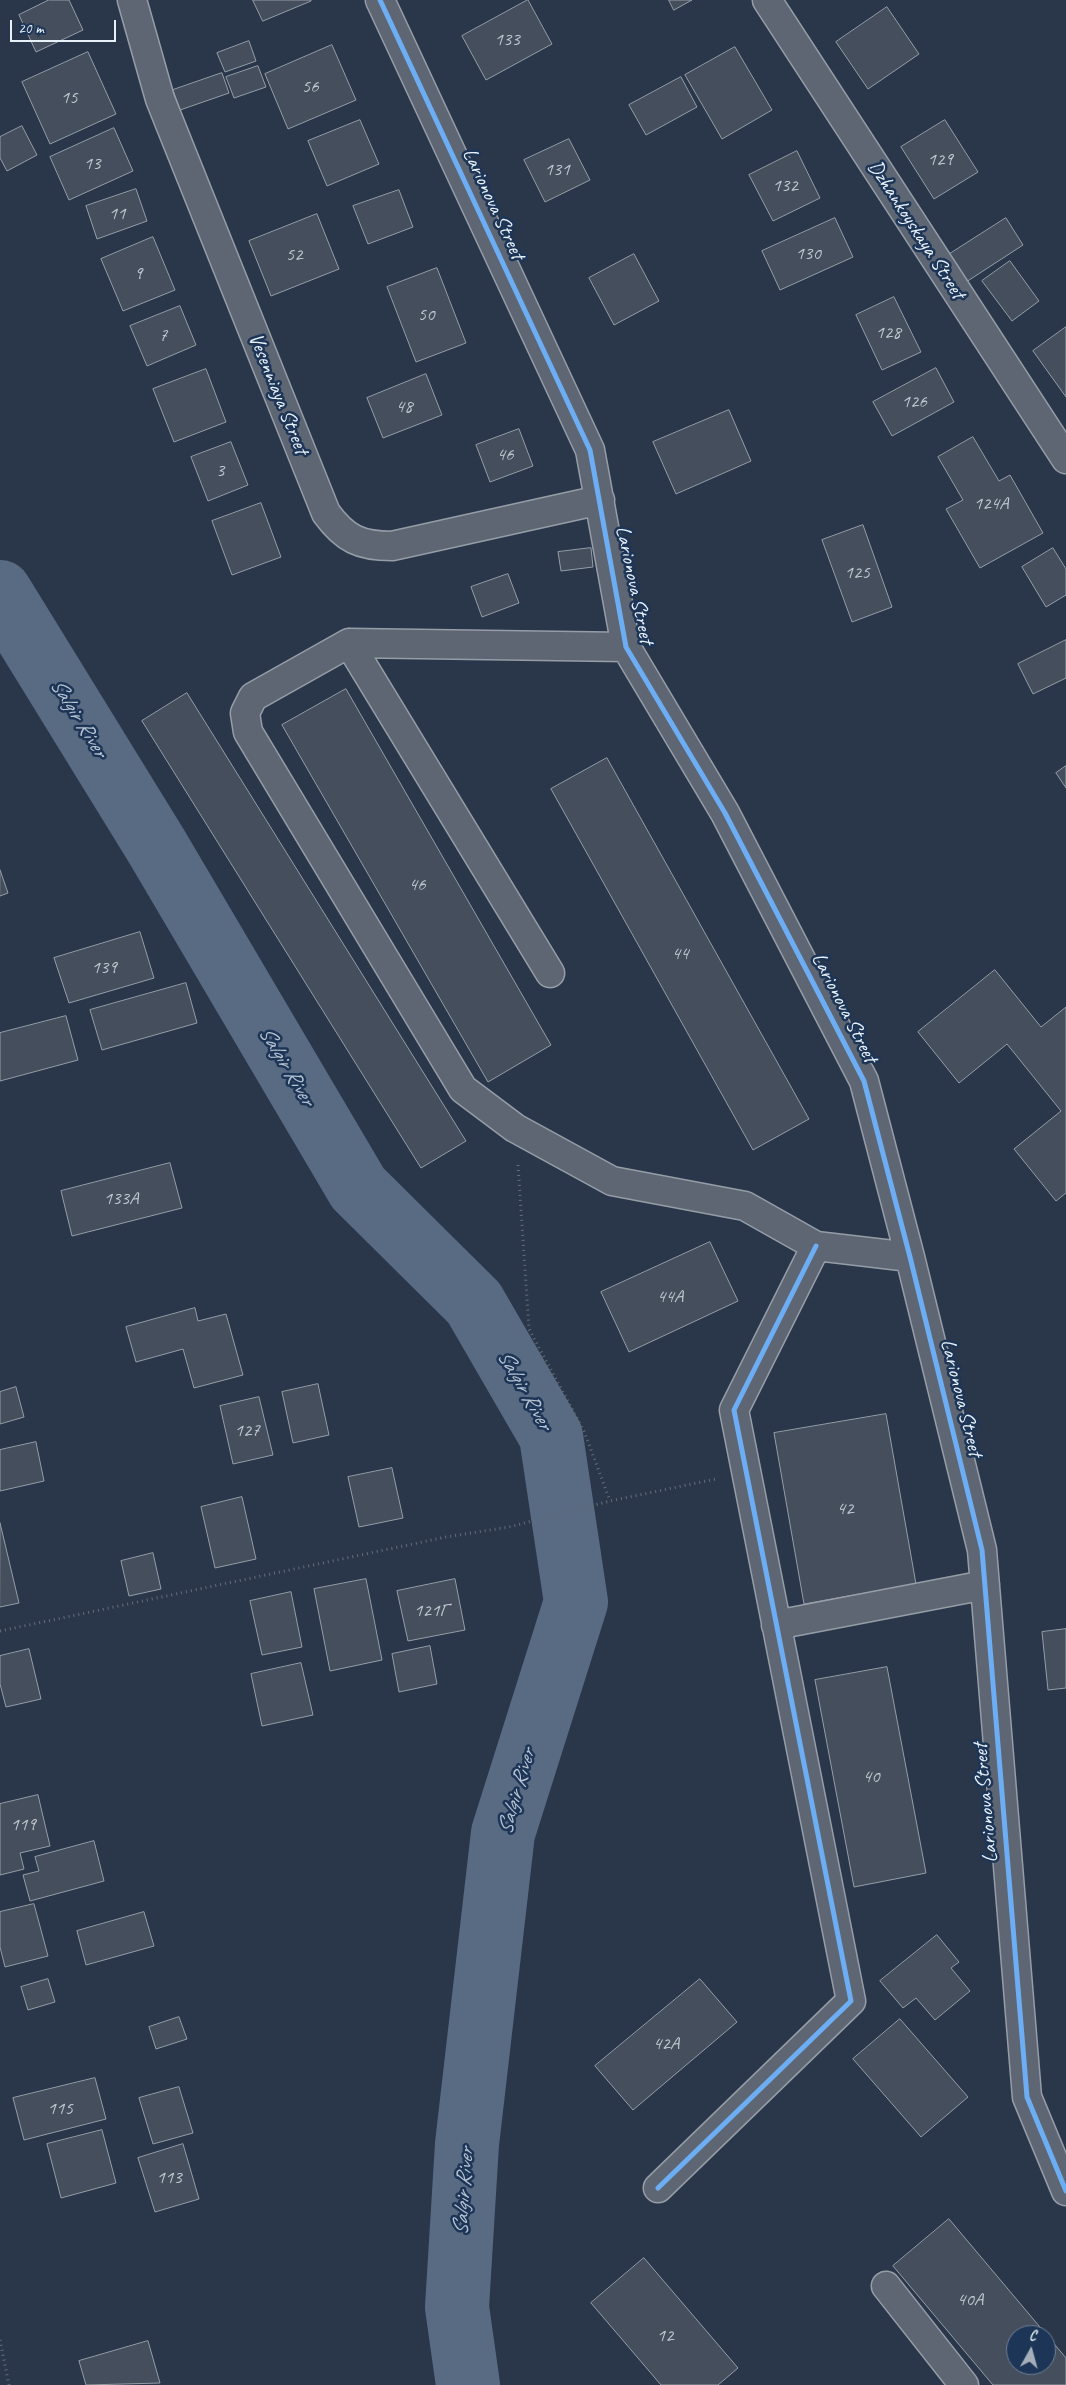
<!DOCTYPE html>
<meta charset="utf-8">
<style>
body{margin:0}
#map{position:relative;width:1066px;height:2385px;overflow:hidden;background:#2a374a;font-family:Caveat,sans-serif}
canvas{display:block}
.north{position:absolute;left:1006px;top:2325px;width:50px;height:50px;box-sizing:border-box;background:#1d3557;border:1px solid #6e8097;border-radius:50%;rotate:7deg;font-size:14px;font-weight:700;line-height:20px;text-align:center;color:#e8f1f8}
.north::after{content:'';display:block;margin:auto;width:18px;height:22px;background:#a6b0bb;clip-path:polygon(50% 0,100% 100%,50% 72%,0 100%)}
.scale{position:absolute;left:10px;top:20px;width:106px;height:22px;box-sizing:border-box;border:2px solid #e8f1f8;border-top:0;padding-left:6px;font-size:15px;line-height:18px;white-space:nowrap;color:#e8f1f8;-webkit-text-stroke:4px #1d3557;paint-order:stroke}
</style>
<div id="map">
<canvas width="1066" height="2385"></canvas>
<div class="north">С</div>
<div class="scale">20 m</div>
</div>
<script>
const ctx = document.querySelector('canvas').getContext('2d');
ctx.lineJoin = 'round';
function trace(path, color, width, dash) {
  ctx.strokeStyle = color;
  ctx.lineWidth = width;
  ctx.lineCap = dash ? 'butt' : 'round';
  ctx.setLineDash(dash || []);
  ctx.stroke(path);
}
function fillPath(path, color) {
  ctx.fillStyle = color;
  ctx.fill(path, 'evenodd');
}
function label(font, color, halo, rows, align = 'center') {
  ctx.font = font + ' Caveat,sans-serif';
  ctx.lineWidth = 5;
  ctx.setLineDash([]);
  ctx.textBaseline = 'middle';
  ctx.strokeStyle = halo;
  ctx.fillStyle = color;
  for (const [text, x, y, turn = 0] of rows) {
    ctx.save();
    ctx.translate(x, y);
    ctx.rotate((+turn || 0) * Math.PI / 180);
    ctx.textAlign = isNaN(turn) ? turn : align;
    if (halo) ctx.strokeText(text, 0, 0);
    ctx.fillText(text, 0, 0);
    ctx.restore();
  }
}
trace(new Path2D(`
 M0,592l157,255 201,341 116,115 77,133 25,166 -73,231 -36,311 -10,163 11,78`), '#586b83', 64);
const building = new Path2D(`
 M49,0h20l14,30 -47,22 -17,-37z
 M253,0h58v1l-48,20z
 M528,0l24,44 -66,36 -24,-44z
 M669,0h23l-18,10z
 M887,7l32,47 -51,35 -32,-47z
 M249,41l7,20 -31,11 -8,-19z
 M332,45l24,55 -68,29 -23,-55z
 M735,47l37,63 -50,29 -37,-64z
 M88,52l28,62 -66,30 -28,-62z
 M258,66l8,21 -32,11 -8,-21z
 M222,73l7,20 -49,17 -7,-20z
 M681,77l16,30 -51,28 -17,-30z
 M360,120l19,44 -52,22 -19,-45z
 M945,120l33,52 -44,27 -33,-52z
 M22,126l15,29 -30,16 -7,-13v-21z
 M114,128l19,43 -64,29 -19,-43z
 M569,139l21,41 -45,22 -21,-42z
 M797,151l23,47 -47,23 -24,-46z
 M136,189l11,32 -50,18 -11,-33z
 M399,190l14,37 -45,17 -15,-38z
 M317,214l22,55 -68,27 -22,-55z
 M835,218l18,39 -73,33 -18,-39z
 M1006,218l17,27 -60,39 -18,-27z
 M153,237l22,53 -52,21 -22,-52z
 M634,254l25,47 -45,24 -25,-47z
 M1010,261l29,40 -27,20 -30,-40z
 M437,268l29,75 -50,19 -29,-75z
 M894,297l27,55 -39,18 -26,-55z
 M180,306l16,39 -49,21 -17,-40z
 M1066,327v70l-33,-46z
 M936,368l18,34 -62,34 -19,-34z
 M206,369l20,53 -52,20 -21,-53z
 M426,374l16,41 -59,23 -16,-40z
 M729,410l22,51 -75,33 -23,-52z
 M519,429l14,37 -43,16 -14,-37z
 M973,437l26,44 11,-6 33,58 -63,35 -34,-59 17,-9 -25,-43z
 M231,442l17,43 -40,16 -17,-44z
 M261,503l20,54 -49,18 -20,-54z
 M863,525l29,82 -40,15 -30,-82z
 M591,548l2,19 -32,4 -3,-19z
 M1053,548l13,21v26l-20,12 -24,-40z
 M508,574l11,29 -37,14 -11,-30z
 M1066,640v38l-33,16 -15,-30z
 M346,689l205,356 -63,37 -206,-357z
 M187,693l279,448 -45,27 -279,-447z
 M607,758l202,361 -56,31 -202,-361z
 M1066,766v22l-10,-15z
 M0,870l8,23 -8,3z
 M140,932l14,46 -85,25 -15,-45z
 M995,970l46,57 25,-20v186l-10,8 -42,-52 47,-38 -54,-67 -48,39 -41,-51z
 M186,983l11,40 -95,27 -12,-40z
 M66,1016l12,44 -78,21v-48z
 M170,1163l12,45 -110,28 -11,-45z
 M710,1242l28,59 -109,51 -28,-60z
 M195,1308l3,13 28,-7 17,61 -49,13 -11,-39 -47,13 -10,-35z
 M318,1384l11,51 -36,8 -11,-51z
 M16,1387l8,30 -24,7v-32z
 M259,1397l14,58 -40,9 -13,-58z
 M886,1414l30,170 -112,20 -30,-171z
 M36,1442l8,39 -44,10v-41z
 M392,1468l11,50 -44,9 -11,-50z
 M242,1497l14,62 -41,9 -14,-61z
 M0,1523l19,80 -19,4z
 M153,1553l8,36 -32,7 -8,-35z
 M366,1579l16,81 -52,11 -16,-82z
 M455,1579l10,51 -57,11 -11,-50z
 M291,1592l11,55 -40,8 -12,-54z
 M1066,1629v59l-18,2 -6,-58z
 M430,1646l7,38 -38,8 -7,-38z
 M29,1649l12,50 -35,8 -6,-23v-28z
 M301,1663l12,52 -51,11 -11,-52z
 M887,1667l39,206 -72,14 -39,-207z
 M38,1795l12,51 -30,7 4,16 -24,6v-71z
 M94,1841l10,40 -74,20 -7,-26 16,-4 -4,-14z
 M34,1904l14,52 -43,11 -5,-20v-35z
 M144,1912l10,34 -68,19 -9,-34z
 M937,1935l22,27 -8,6 19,23 -35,29 -19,-22 -13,10 -23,-27z
 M48,1979l7,23 -27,8 -7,-23z
 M700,1979l37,43 -104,88 -38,-44z
 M179,2017l8,22 -31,10 -7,-22z
 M900,2019l68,78 -47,40 -68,-78z
 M95,2078l11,41 -82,21 -11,-42z
 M179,2087l14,46 -40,11 -14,-46z
 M102,2130l14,53 -55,15 -14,-54z
 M183,2144l16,55 -44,13 -17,-54z
 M949,2219l117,139v27h-73l-100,-119zM1016,2335h30v30h-30z
 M644,2258l94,110 -20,17h-57l-70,-82z
 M148,2341l12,42 -74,2 -7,-24z`);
fillPath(building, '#444e5c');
trace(building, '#959da7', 1);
const minor = new Path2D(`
 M132,0l28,99 166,414c19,26 34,33 66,33l208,-46
 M380,0l210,450 36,197 99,166 139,268 46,176 72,293 45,547 39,94
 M767,0l299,459
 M349,643l201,330
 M626,647l-277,-4 -96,54 -8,16 3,19 215,357 52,39 97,53 133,25 71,40 94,11
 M776,1625l209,-40
 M658,2188l193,-187 -117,-591 82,-164
 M886,2286l78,99`);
trace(minor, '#959da7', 31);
trace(new Path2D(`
 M518,1165l11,164 55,102 26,70
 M0,1631l446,-94 63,-10 101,-26 106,-22
 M0,2340l9,45`), '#656d78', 3, [1, 4]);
trace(minor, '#5d6672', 28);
trace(new Path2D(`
 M380,0l210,450 36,197 99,166 139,268 46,176 72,293 45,547 39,94
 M658,2188l193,-187 -117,-591 82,-164`), '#6dadf4', 5);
label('19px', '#bfc8d1', null, [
 ["133",507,40],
 ["56",310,87],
 ["15",69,98],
 ["129",940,160],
 ["13",92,164],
 ["131",557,170],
 ["132",785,186],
 ["11",117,214],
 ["130",808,254],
 ["52",294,255],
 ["9",138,274],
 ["50",426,315],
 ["128",888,333],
 ["7",163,336],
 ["126",914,402],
 ["48",404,407],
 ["46",505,455],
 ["3",220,471],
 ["124А",991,504],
 ["125",857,573],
 ["46",417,885],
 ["44",680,954],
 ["139",104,968],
 ["133А",121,1199],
 ["44А",670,1297],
 ["127",247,1431],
 ["42",845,1509],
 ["121Г",431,1611],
 ["40",871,1777],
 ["119",23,1825],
 ["42А",666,2044],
 ["115",60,2109],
 ["113",169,2178],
 ["40А",970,2300],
 ["12",665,2336]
]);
label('21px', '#e8f1f8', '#1d3557', [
 ["Larionova Street",493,204,65],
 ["Dzhankoyskaya Street",916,230,57],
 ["Vesenniaya Street",278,394,68],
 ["Larionova Street",634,585,78],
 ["Larionova Street",844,1008,63],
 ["Larionova Street",961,1398,76],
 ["Larionova Street",986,1803,-95]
]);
label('italic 22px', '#b7c4d1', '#1d3557', [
 ["Salgir River",78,718,58],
 ["Salgir River",286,1066,59],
 ["Salgir River",524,1390,60],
 ["Salgir River",517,1792,-74],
 ["Salgir River",464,2192,-86]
]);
</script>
